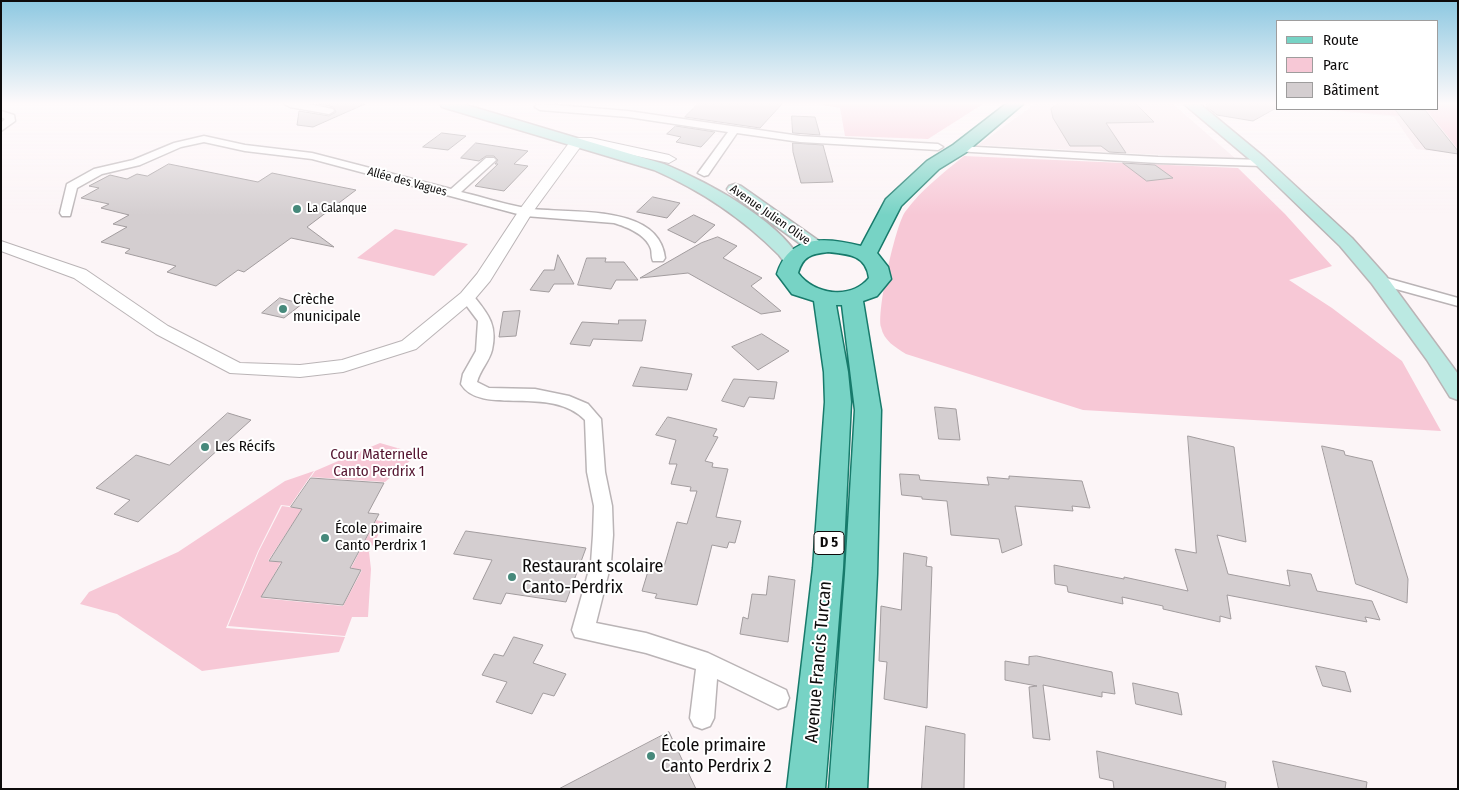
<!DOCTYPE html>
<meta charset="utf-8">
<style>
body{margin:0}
#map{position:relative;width:1459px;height:790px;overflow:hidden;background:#fcf5f7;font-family:"Fira Sans Condensed",sans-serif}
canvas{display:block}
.frame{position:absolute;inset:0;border:2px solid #0d0b0b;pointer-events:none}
.legend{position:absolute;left:1276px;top:20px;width:162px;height:90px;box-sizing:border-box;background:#fff;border:1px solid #9e9d9d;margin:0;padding:6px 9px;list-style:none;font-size:15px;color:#0d0b0b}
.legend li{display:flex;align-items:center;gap:10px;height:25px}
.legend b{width:25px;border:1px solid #9e9d9d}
</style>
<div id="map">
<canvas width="1459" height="790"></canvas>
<div class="frame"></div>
<ul class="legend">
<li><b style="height:6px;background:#77d3c5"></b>Route</li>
<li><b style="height:14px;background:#f7c8d6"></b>Parc</li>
<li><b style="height:14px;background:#d4ced0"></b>Bâtiment</li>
</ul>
</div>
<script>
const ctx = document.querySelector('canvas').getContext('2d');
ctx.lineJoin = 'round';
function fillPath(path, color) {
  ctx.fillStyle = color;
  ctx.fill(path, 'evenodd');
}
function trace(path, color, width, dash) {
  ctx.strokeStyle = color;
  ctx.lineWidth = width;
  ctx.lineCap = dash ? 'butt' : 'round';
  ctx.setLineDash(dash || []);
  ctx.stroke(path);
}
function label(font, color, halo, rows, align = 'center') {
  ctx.font = font + ' "Fira Sans Condensed",sans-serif';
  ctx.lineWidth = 4;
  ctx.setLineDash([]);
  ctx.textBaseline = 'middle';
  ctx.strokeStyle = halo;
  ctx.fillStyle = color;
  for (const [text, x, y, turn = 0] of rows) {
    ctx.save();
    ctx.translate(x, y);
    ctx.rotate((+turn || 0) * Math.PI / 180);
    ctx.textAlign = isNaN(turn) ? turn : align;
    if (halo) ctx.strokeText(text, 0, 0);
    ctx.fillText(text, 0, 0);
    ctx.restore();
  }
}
fillPath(new Path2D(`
 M1035,104h138l63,55 -258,-14z
 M1438,104h20v50l-42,-5 -22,-32 -80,-8h124z`), '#f6e7eb');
fillPath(new Path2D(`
 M818,104h165l-55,35 -83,-3 -5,-28z
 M1438,104h20v45l-32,-40h-7h19z
 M1321,109h74l5,7z
 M964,156l274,12 47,46 47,52 -43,14 43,28 70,53 39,70 -358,-21 -177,-56c-11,-7 -22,-13 -25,-27 -4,-17 14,-100 24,-115 16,-22 38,-39 59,-56z
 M395,229l73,15 -34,32 -77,-18z
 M380,443l38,11 -33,28 -74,-5 4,-6z
 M314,471l-24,35 -9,-1 -23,46 -32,77 119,9 -6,15 -137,19 -85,-57 -37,-10 9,-12 89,-40 107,-71z
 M282,506l20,3 -34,52 13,1 -20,36 82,8 19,-36 -11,-2 25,-48 9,2 -16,30 2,17 -3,48h-16l-7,19 -117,-10 31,-75z`), '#f7c8d6');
const building = new Path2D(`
 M319,104h46l-52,23 -16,-2 2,-14 30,5 7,-4 -3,-5z
 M698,104h84l-22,24 -75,-11z
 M1057,104h79l18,18 -48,1 20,30 -17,-1 -8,-6h-31l-17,-28 -2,-9z
 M1207,104h71v3l-25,14 -36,-6 -10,-8z
 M1395,109l30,1 33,41v3l-32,-5z
 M792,116l23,1 5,18 -27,-2z
 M676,126l39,6 -14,15 -25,-5 5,-5 -14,-3z
 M442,133l24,3 -18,14 -25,-3z
 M476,143l52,8 -14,13 14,2 -24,25 -29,-5 23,-22h-3l3,-4 -4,-4h-8l-7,5 -18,-3z
 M793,143l30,2 10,37 -32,1 -8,-31z
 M1123,163l32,2 18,13 -26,3z
 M169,164l89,18 14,-9 84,17 -49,37 27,20 -43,-9 -47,34 -6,-2 -22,16 -49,-14 9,-6 -51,-13 5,-4 -29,-7 26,-15 -14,-3 16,-9 -28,-7 8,-4 -28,-6 18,-10 -10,-2 21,-11 17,4 10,-5 10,2z
 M653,197l27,6 -13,15 -30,-6z
 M694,215l21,10 -20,18 -27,-13z
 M718,237l19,9 -14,12 39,20 -11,8 30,25 -20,3 -73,-41 -48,5 61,-35z
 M558,255l16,29h-20l-5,8 -19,-2 14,-20h10z
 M587,258h19l-1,4h19l14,18h-22l-5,9 -33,-4z
 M280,298l22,6 -18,14 -22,-5z
 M520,311l-4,25 -17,1 4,-25z
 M619,320h27l-4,21 -49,-2 -3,7 -20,-2 12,-22 36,2z
 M762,334l27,17 -31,19 -26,-23z
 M641,367l51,7 -5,16 -54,-4z
 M734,379l43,3 -3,17 -25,-2 -5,10 -22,-6z
 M935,407l21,2 4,31 -21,-1z
 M228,413l23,7 -113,102 -24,-8 16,-14 -34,-12 40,-33 33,10z
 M668,417l49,12 -4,7 5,1 -13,24 8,2 -1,4 16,2 -12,48 25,4 -6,22 -6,-1 -2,6 -15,-3 -15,60 -42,-7 2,-4 -15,-3 7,-23 14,2 14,-48 10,2 10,-33h-7l1,-4 -20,-3 6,-20h-8l7,-24 -20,-5z
 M1188,436l46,11 12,95 -29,-7 11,39 62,12 -3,-16 24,4 6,17 55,10 8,19 -15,-3 2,5 -140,-27 4,24 -11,-3v6l-57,-13v-3l-41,-9 1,7 -55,-12 -1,-6 -12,-2 -1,-19 70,14v-2l64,14 -13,-42 21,4z
 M1322,446l22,5 1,4 27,6 36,118 -1,24 -51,-19z
 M900,474l19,1 1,5 69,5 -2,-8 22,2v-3l73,5 8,27 -18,-2 1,5 -58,-5 7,39 -20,8 -3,-14 -48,-4 -4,-34 -25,-2v-2l-20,-2z
 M311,478l73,5 -16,30 11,1 -29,54 11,2 -18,35 -82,-8 21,-35 -13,-1 33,-52 -11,-2z
 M466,531l120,17 -20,54 -60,-9 -5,11 -28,-5 19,-39 -38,-6z
 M904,553l23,4 -1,9 6,1 -5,141 -43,-9 3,-37 -8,-1 2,-55 20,4z
 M769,576l26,4 -7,62 -48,-8 3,-17 5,2 4,-25 14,1z
 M514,637l29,8 -10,18 33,11 -12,22 -11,-3 -11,21 -36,-12 11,-20 -25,-7 12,-21 9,2z
 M1037,656l75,16 3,22 -13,-2v5l-59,-12 7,55 -17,-2 -4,-51 8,-1 -32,-6v-19l24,4v-8z
 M1316,666l29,6 6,20 -28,-6z
 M1133,683l45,10 4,22 -46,-11z
 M926,726l39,8 -1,55h-42z
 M669,732l27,57h-137z
 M1097,751l129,31 -1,7h-111l-1,-8 -13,-3z
 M1273,761l94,21 -1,7h-87z`);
fillPath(building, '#d4ced0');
trace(building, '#a29c9e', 1);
const minor = new Path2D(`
 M285,104h23l25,5 1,2 -5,3 -39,-7z
 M543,104l85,7 172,25 138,8 5,3 -5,3 -138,-8 -63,-9 -29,42 -4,1 -6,-3 30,-41 -100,-15 -88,-7 -5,-3 1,-2z
 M1,111l13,4 1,6 -14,10v-8l4,-4 -4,-2z
 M204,136l41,9 67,8 139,36 35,-31h8l2,2 -2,2 -33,30c21,5 43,12 64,16 39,7 134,-7 140,50l-2,3h-10c-2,-5 -1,-8 -2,-12 -5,-15 -24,-22 -37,-26l-89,-7 -213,-57 -67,-8 -41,-9 -23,5 -41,18 -38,9 -25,14 -7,28h-8l-2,-3 7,-29 27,-15 39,-9 41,-17z
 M959,146l199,11 105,3 6,3 -6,3 -105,-3 -203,-12 -1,-2 1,-2z
 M1379,276l79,22v8l-84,-23 -2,-3z
 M467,293l5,1c15,19 26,30 20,56 -3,12 -12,20 -15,32l12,6 46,1 34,7 19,8 13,15 4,53 7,34 1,29 -2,28 -15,60 50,10 62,20 78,37 3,8 -3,8 -8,3 -61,-30 -3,39 -4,8 -8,3 -8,-3 -4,-8 6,-49 -50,-16 -71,-16 -3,-7 19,-67 2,-28 1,-29 -7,-34 -2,-52c-34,-36 -104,-3 -124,-36l2,-10 13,-23 2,-30 -18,-24 2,-3z`);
const tertiary = new Path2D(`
 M577,138h14l78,17 7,4 -7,4 -78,-17h-10l-49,67 -42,68 -17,20 -57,48 -73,23 -43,5 -70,-4 -74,-39 -82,-56 -73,-27v-10l85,29 82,56 72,37 60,2 42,-5 60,-19 59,-48 16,-19 43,-65 52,-70z`);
const secondary = new Path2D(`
 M440,104h23l201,60c43,18 112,54 136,95l-3,4 -6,2 -6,-2 -6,-8c-37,-37 -77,-64 -125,-85l-212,-63z
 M1184,104h16l64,53 88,81 34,38 72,98v26l-8,-3 -23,-37 -55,-76 -32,-38 -86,-83z
 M735,184l6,2 81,57 3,4 -3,4 -6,1 -6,-1 -81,-59 -2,-3 2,-3z`);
const primary = new Path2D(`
 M1006,104h17l-58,49 -26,16 -38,37 -24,47 11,14 3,12 -14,17 -14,5 18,109 -4,164 -10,215h-38l16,-215 10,-164 -13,-105h-6l12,67 3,30 -8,166 -18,221h-38l26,-221 12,-166 -1,-30 -10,-71 -22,-7 -15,-20c12,-40 50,-37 84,-28l25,-47 41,-38 26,-16zM828,252c21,2 38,3 41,26 -18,22 -55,17 -71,-5 5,-17 13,-19 30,-21z`);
trace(minor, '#bab4b6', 3);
trace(tertiary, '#bab4b6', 2);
trace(secondary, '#bab4b6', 3);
trace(primary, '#177a6b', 3);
fillPath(minor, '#fff');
fillPath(tertiary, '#fff');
fillPath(secondary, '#bbe9e2');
fillPath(primary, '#77d3c5');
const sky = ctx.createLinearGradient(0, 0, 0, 215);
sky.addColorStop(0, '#8dc8e1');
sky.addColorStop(0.48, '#fefafb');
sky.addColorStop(1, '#fefafb00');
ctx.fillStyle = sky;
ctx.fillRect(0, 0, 1459, 215);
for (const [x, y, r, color] of [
 [297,209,5,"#46897b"],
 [283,309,5,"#46897b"],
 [205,447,5,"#46897b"],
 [325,538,5,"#46897b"],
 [512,577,5,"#46897b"],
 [651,756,5,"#46897b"]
]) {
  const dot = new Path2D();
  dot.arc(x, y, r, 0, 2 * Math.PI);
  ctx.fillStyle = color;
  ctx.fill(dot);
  trace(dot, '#fff', 2);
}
label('12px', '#0d0b0b', '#fff', [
 ["Allée des Vagues",407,182,15],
 ["Avenue Julien Olive",770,215,35]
]);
label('12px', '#0d0b0b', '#fff', [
 ["La Calanque",307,209]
], 'left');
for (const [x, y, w] of [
 [829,543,30]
]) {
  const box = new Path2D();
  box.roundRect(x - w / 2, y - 11.5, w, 23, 4);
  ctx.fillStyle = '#fff';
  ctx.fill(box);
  trace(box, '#0d0b0b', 1);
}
label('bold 14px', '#0d0b0b', null, [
 ["D 5",829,543]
]);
label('15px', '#0d0b0b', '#fff', [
 ["Crèche",293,300],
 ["municipale",293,317],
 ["Les Récifs",215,447],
 ["École primaire",335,529],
 ["Canto Perdrix 1",335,546]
], 'left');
label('15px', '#53142f', '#fff', [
 ["Cour Maternelle",379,455],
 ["Canto Perdrix 1",379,472]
]);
label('18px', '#0d0b0b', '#fff', [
 ["Restaurant scolaire",522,567],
 ["Canto-Perdrix",522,588],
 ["École primaire",661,746],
 ["Canto Perdrix 2",661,767]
], 'left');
label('18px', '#0d0b0b', '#fff', [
 ["Avenue Francis Turcan",819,662,-85]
]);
</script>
